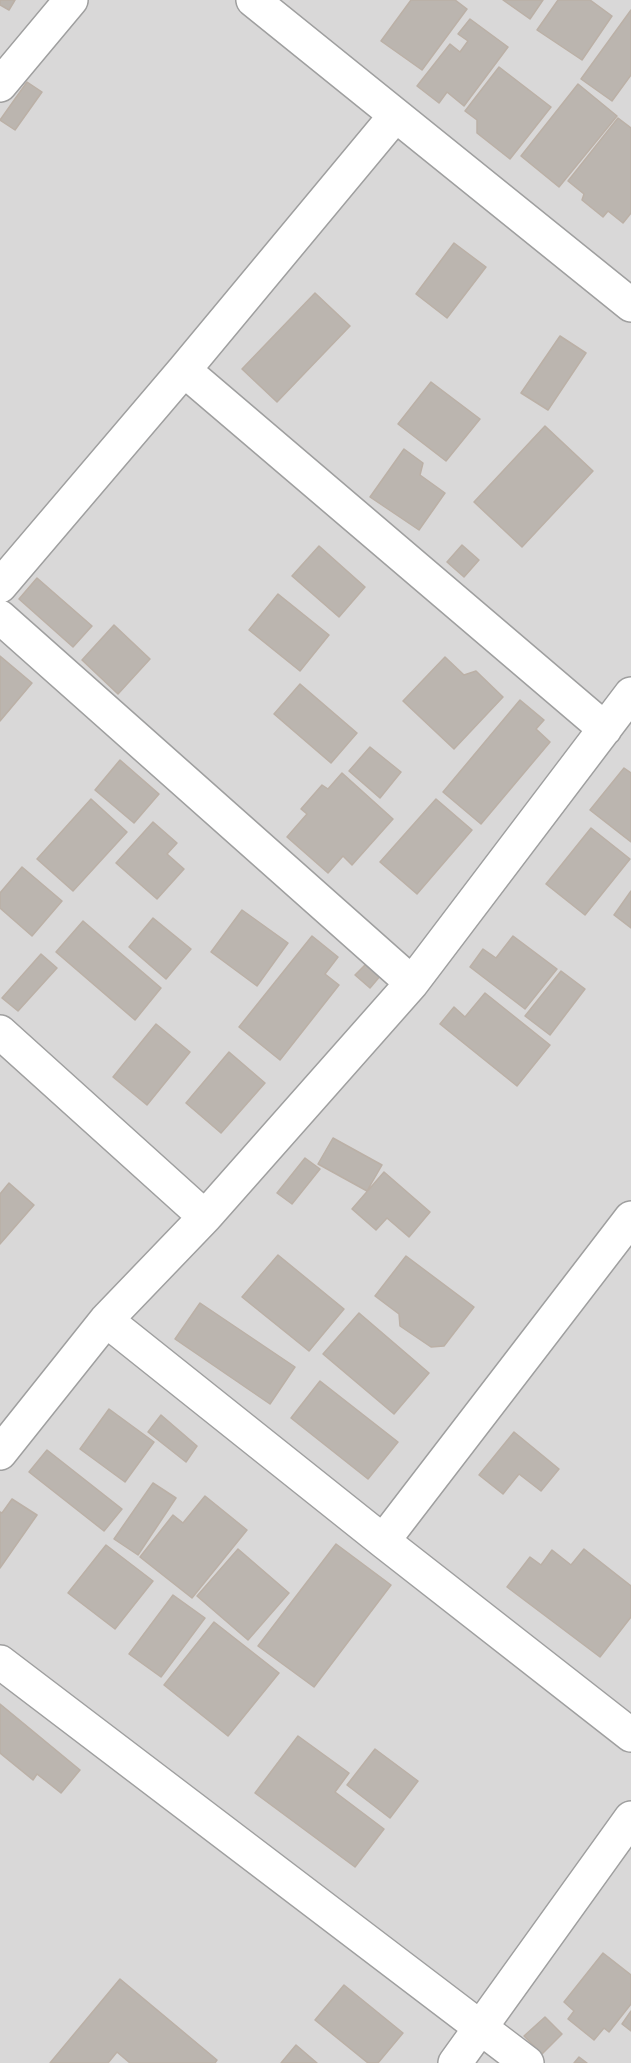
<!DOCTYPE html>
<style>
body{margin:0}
canvas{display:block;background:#ebe8e2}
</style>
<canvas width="631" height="2063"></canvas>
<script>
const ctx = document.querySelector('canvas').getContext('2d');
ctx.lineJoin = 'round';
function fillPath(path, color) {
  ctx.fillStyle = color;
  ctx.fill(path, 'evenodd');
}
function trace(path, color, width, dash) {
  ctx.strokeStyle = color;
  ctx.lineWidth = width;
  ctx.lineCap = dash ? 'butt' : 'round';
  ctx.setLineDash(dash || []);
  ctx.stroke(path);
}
fillPath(new Path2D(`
 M0,0h631v2063h-631z`), '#d9d8d8');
const building = new Path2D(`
 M0,0h15l-6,10 -9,-5z
 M411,0h44l12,9 -45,61 -41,-29z
 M503,0h40l-13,19z
 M558,0h32l22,16 -30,44 -45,-30z
 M631,10v65l-19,26 -31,-22z
 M470,19l38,28 -44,59 -17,-14 -8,11 -22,-17 33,-42 10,8 8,-11 -10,-7z
 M499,67l52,40 -41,52 -33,-26v-13l-12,-9z
 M27,82l15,10 -27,38 -15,-10z
 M578,84l39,32 -58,71 -38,-31z
 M618,118l13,10v85l-8,10 -15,-12 -5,6 -21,-17 2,-6 -16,-13z
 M454,243l32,24 -39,51 -31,-24z
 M315,293l35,33 -73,76 -35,-33z
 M560,336l26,17 -38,57 -27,-17z
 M431,382l49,37 -34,42 -48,-37z
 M545,426l48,45 -71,76 -48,-45z
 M404,449l19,14 -3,12 25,18 -26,37 -49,-33z
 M462,545l17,15 -15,17 -17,-15z
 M319,546l46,41 -26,30 -47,-41z
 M37,578l55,48 -19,21 -54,-48z
 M278,594l51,41 -29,36 -51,-41z
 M114,625l36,34 -32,35 -36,-34z
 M0,656l32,27 -32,38z
 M445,657l19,18 12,-4 27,26 -49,52 -51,-48z
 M300,684l57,49 -26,30 -57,-49z
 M520,700l24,20 -8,9 14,13 -69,82 -38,-32z
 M370,747l31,25 -21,26 -31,-27z
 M120,760l39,34 -25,29 -39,-33z
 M624,768l7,5v69l-41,-32z
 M342,773l51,46 -41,46 -9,-9 -15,17 -41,-36 20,-23 -6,-5 21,-24 6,4z
 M91,799l36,33 -54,59 -36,-32z
 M436,799l36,31 -55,64 -37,-32z
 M153,822l24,21 -10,11 17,15 -27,30 -41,-36z
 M591,828l39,31 -45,56 -39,-31z
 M22,867l40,34 -30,35 -32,-28v-15z
 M631,891v37l-17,-13z
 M242,910l46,33 -31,43 -46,-34z
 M153,918l38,31 -25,30 -37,-32z
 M83,921l78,67 -26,32 -79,-68z
 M312,936l26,21 -13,17 14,11 -59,75 -41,-33z
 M513,936l44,33 -32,40 -55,-42 13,-18 13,9z
 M41,954l16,14 -39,43 -16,-13z
 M367,963l14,12 -11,13 -15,-13z
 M561,971l24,18 -35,46 -25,-19z
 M485,993l65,52 -33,41 -77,-62 14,-17 11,10z
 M156,1024l34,28 -43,53 -34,-28z
 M229,1052l36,31 -44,50 -35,-30z
 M333,1138l49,27 -15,26 -49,-27z
 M305,1158l15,11 -28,35 -15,-11z
 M384,1172l46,40 -21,25 -22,-19 -11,12 -24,-21z
 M9,1183l25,22 -34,39v-50z
 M278,1255l66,54 -35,42 -67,-54z
 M406,1256l68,51 -30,39 -13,1 -31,-21 -1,-12 -24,-18z
 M200,1303l95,64 -25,37 -95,-65z
 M359,1313l70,60 -35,41 -71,-60z
 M320,1381l78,61 -30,37 -77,-61z
 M109,1409l45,33 -29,40 -45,-33z
 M161,1415l36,31 -11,16 -38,-30z
 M514,1432l45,37 -18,22 -22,-17 -16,20 -24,-19z
 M47,1450l75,59 -18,22 -75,-59z
 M153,1483l23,15 -38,57 -24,-16z
 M205,1496l42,34 -55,68 -52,-41 33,-42 10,8z
 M12,1499l25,16 -37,53v-56l2,1z
 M336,1544l55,41 -77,102 -56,-41z
 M106,1545l47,36 -38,48 -47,-36z
 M238,1549l51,44 -41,47 -51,-44z
 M584,1549l47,37v31l-31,40 -93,-70 23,-30 11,8 11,-15 19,15z
 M173,1595l32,23 -44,59 -32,-23z
 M214,1622l65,51 -51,63 -64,-51z
 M0,1704l80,66 -19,23 -24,-19 -4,6 -33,-27z
 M298,1736l51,37 -14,19 49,37 -29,38 -100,-74z
 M375,1749l43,32 -28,37 -43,-33z
 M603,1953l28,22v29l-22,28 -5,-4 -10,12 -26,-21 6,-8 -10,-9z
 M120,1979l97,81 -2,3h-85l-13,-11 -9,11h-58z
 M344,1985l59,48 -25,30h-10l-53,-43z
 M631,2011v20l-9,-7z
 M545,2017l17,17 -20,20 -18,-18z
 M296,2045l21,18h-36z
 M579,2057l8,6h-13z`);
fillPath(building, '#bbb5af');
trace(building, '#bbb0a6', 1.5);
const minor = new Path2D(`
 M253,0l378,305
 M0,85l71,-85
 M184,370l421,359
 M0,586l184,-216 211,-254
 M0,617l412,366
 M0,1032l205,185
 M106,1320l277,221 248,194
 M0,1453l106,-133 99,-103 207,-234 219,-289
 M383,1541l248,-323
 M0,1662l527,401
 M455,2063l176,-245`);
trace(minor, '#9f9f9f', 36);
trace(minor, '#fff', 33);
</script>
